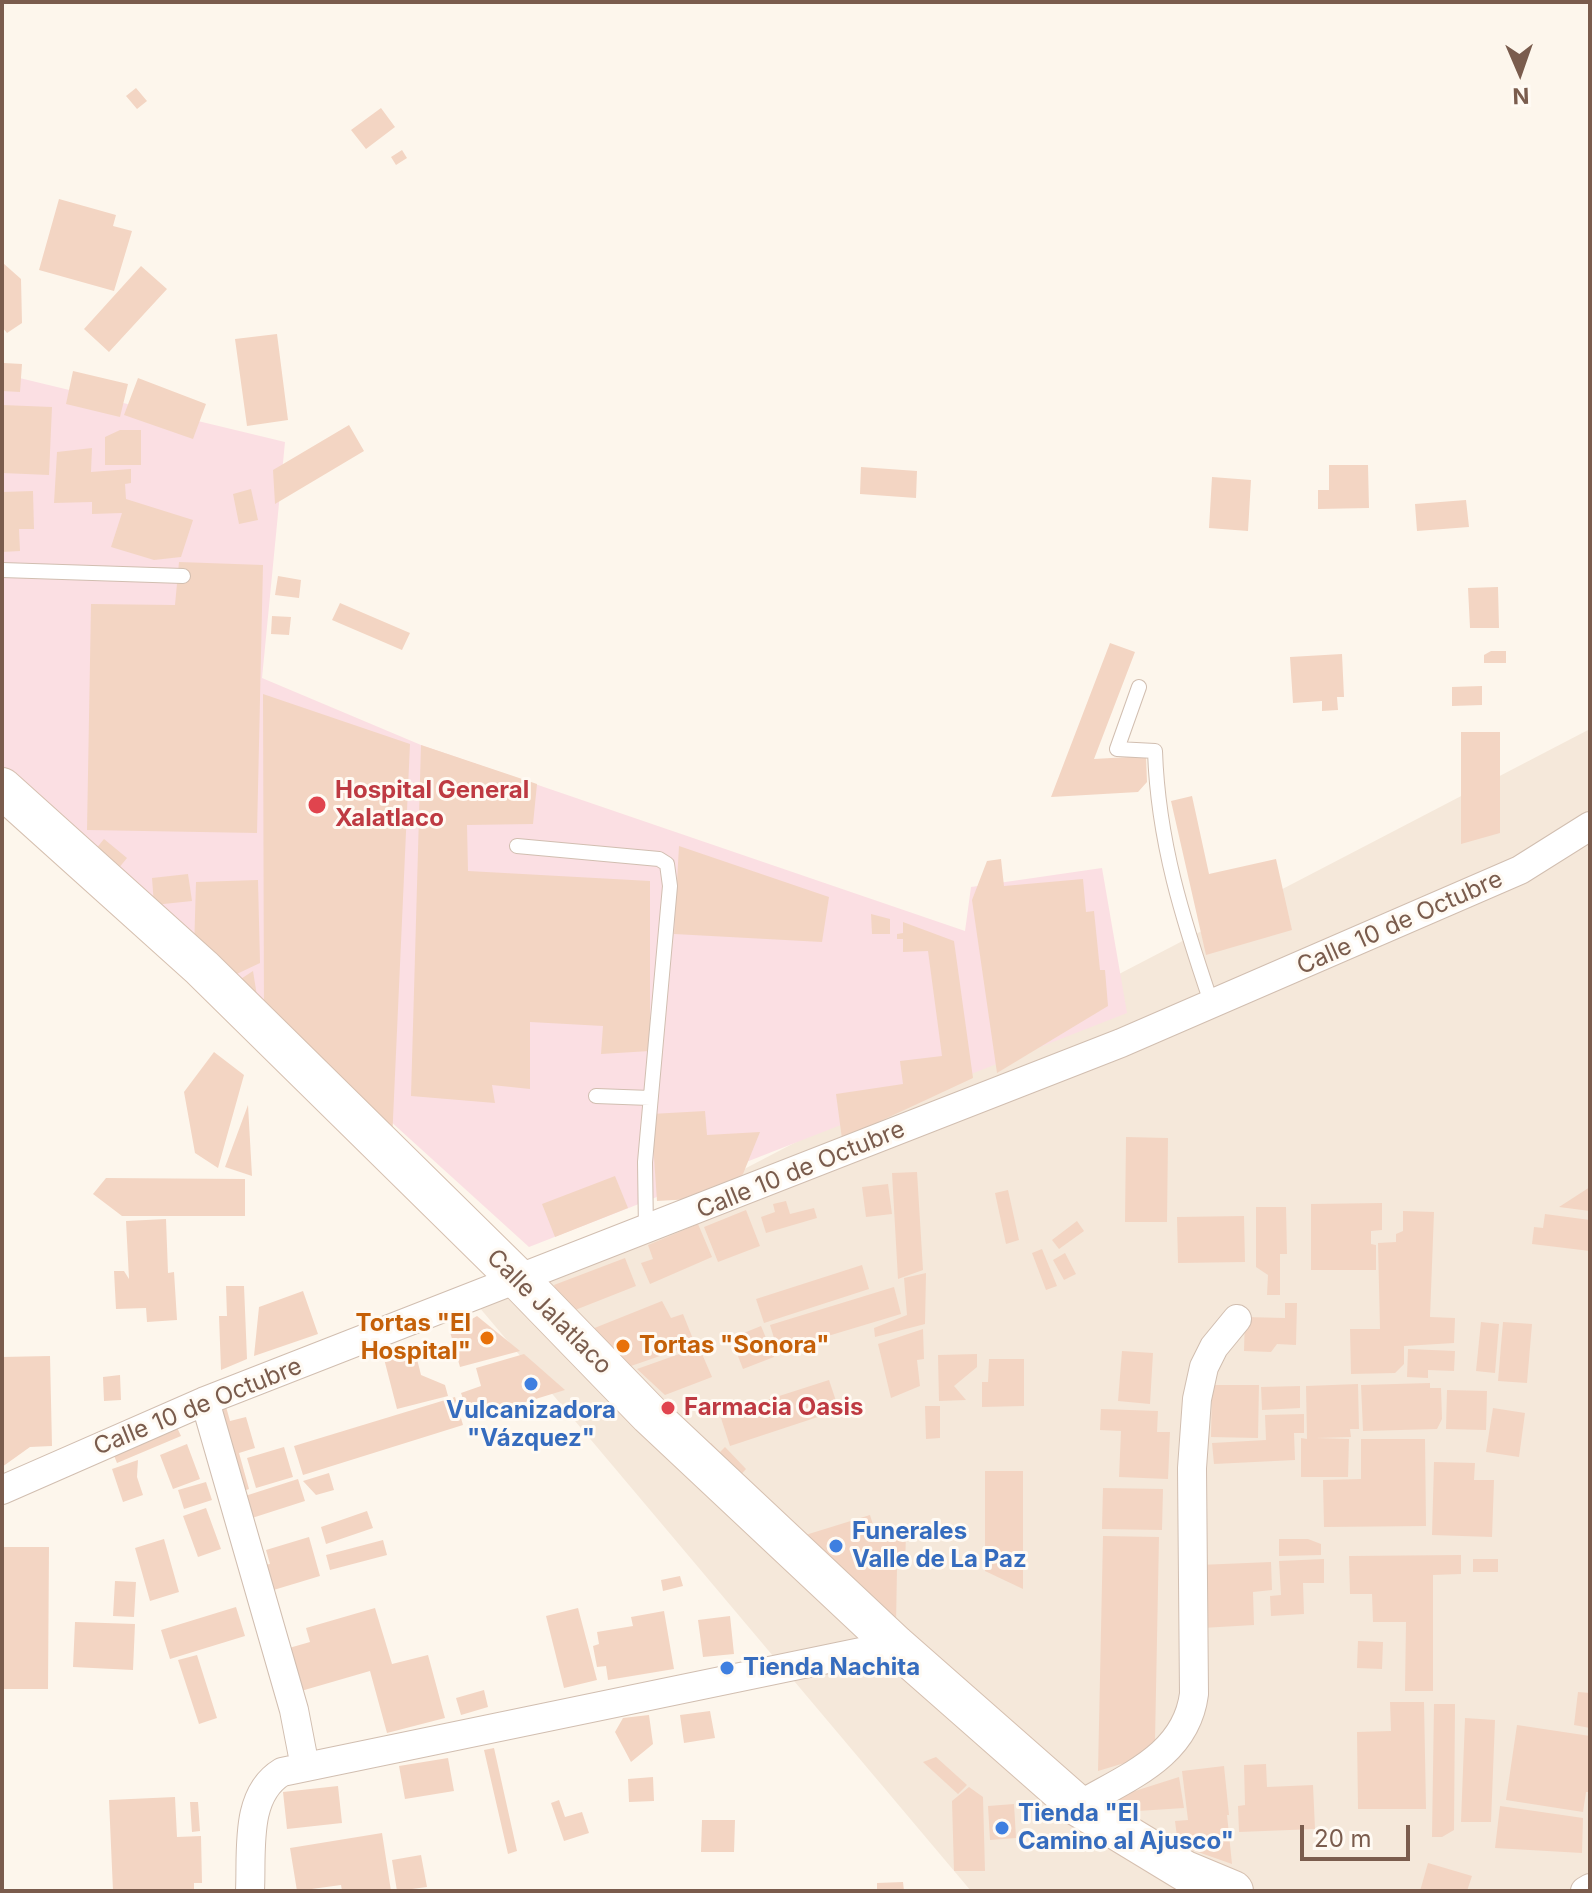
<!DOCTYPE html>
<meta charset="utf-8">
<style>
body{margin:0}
#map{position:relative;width:1592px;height:1893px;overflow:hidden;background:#fdf6ec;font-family:Inter,sans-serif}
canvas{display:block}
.frame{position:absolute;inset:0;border:4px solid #7a5c4d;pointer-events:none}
.north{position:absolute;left:1480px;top:32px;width:80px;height:80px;-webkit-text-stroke:6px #fffaf3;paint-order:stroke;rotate:178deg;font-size:22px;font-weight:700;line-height:32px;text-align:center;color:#7a5c4d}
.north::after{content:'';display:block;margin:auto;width:28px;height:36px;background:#7a5c4d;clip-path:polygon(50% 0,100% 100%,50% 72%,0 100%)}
.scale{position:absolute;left:1300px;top:1825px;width:110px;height:36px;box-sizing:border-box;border:4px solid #7a5c4d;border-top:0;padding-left:10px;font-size:24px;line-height:28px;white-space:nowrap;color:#7a5c4d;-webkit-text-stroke:6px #fffaf3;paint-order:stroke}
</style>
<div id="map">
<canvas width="1592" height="1893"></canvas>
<div class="frame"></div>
<div class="north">N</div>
<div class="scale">20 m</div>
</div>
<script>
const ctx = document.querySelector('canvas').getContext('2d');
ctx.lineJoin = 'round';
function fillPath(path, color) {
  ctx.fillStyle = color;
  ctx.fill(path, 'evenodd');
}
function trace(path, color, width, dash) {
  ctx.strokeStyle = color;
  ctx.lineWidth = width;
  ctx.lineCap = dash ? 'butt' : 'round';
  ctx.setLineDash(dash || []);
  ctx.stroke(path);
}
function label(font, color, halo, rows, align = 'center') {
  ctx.font = font + ' Inter,sans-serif';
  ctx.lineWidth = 6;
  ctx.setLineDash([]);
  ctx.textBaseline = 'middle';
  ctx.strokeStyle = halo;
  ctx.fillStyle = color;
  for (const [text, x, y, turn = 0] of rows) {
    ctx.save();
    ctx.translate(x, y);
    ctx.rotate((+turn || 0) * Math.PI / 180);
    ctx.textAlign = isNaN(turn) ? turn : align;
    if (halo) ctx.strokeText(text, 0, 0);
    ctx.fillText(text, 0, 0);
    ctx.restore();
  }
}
fillPath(new Path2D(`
 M1590,729v1162h-619l-492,-584z`), '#f5e8da');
fillPath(new Path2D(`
 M3,374l282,68 -23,236 159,67 544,186 6,-44 131,-19 25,145 -598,234 -464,-421 -63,-45z`), '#fbdfe3');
fillPath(new Path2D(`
 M136,88l11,13 -10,8 -11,-13z
 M381,108l14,19 -29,22 -15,-19z
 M402,150l5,8 -11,7 -5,-8z
 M59,199l57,16 -3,11 19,5 -18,60 -75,-21z
 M3,263l18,16 1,44 -15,10 -5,-6z
 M141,266l26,23 -58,63 -25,-23z
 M277,334l11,86 -41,6 -12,-87z
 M4,363l18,1 -2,28 -18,-1z
 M73,371l55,13 -8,33 -54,-13z
 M138,378l68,26 -13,35 -69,-24z
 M2,405l50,2 -3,68 -47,-2z
 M349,425l15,26 -89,53 -2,-34z
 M120,430h21v35h-36v-28z
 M92,448l-1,24 40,-3v14l-6,1 1,15 67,21 -12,37 -27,3 -43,-13 11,-34 -30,1v-12l-38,1 3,-51z
 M1329,465h39l1,43 -51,1v-19h11z
 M861,467l56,4 -1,27 -56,-4z
 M1212,477l39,3 -3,51 -39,-3z
 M251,489l7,31 -19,4 -6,-30z
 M33,491l1,38h-15l1,22 -18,1v-60z
 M1466,500l3,27 -52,4 -2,-27z
 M179,562l84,3 -6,268 -170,-3 4,-226 84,1z
 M278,576l23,4 -2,18 -24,-3z
 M1498,587l1,41h-29l-2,-40z
 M340,603l70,30 -8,17 -70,-30z
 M272,616l19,1 -2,18 -18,-1z
 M1110,643l25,9 -41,107 52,-3 1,26 -9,10 -87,5z
 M1491,651h15v12h-22v-8z
 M1342,654l2,43h-7l1,13 -16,1v-10l-29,2 -3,-46z
 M1482,686v19l-30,1v-19z
 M263,694l147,50 -18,397 -128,-120z
 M1461,732h39v101l-39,11z
 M421,745l116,39 -4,40 -66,1 1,46 182,10v170l-49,3 2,-28 -73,-4v67l-38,-4 3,18 -84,-7z
 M1192,796l17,78 67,-15 16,71 -86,25 -35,-154z
 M104,839l23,19 -9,11 -23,-19z
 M679,846l150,51 -7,45 -148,-8z
 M1001,859l3,27 79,-7 3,33 8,-1 6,59h5l3,36 -111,67 -25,-173 15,-39z
 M188,874l4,27 -38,4 -2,-27z
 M258,880l2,83 -38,18 -28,-31 2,-68z
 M871,914l19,5v15h-18z
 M903,922l51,19 19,137 -131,61 -6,-45 67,-10 -3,-23 42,-5 -14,-105 -25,1v-13h-6v-5l6,-1z
 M253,971l4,25 -30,-8z
 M214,1052l30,23 -26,93 -23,-15 -11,-61z
 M248,1105l4,71 -27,-9z
 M705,1111l2,24 53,-3 -17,42 -33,24 -53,3 -6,-87z
 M1126,1137l42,1 -1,84h-42z
 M917,1172l6,98 -25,9 -6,-106z
 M615,1176l13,32 -73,29 -13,-33z
 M106,1178l139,1v37h-123l-29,-22z
 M888,1184l4,30 -26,3 -4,-30z
 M1590,1187v24l-31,-4z
 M1008,1190l11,50 -13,4 -11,-51z
 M786,1201l4,13 24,-6 3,10 -51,15 -5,-16 14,-5 -2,-8z
 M1382,1203v27l-11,1v13l5,1v25h-65v-66z
 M1256,1207h30l1,47h-7v41h-13l1,-20 -12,-8z
 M746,1210l14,36 -42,16 -14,-35z
 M1403,1211l31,1 -4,105 25,1 -1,25 -50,3v18l-9,9 -44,1 -1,-45h30l-2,-86 18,-1v-8l7,-3z
 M1545,1214l45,6v31l-58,-7 2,-17 9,1z
 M1244,1216l1,46 -67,1 -1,-46z
 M166,1219l2,54 6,-1 3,48 -30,2 -1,-14 -30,1 -2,-38h10l5,8 -3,-58z
 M1077,1221l7,10 -25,18 -7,-9z
 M698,1224l14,33 -62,27 -9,-21 12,-4 -5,-14z
 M1042,1249l15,37 -11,4 -14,-37z
 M1065,1253l11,21 -12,6 -11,-20z
 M625,1258l11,28 -71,28 -11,-29z
 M862,1265l7,24 -105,34 -8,-24z
 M926,1273l-1,51 -50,13 -1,-9 33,-13 -3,-37z
 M226,1286h18l3,73 -26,11 -2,-54h8z
 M894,1287l7,27 -123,37 -8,-26z
 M303,1291l15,43 -64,22 5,-49z
 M662,1301l9,17 12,-4 12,30 -67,23 -36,-38z
 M1285,1303h12l-1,42 -19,-1 -6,8 -27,-1 1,-34 40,1z
 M477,1316l43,35 -60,16 -10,-35z
 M1481,1322l18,2 -4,49 -19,-2z
 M1503,1322l29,2 -5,59 -29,-2z
 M761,1326l13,31 -31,12 -12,-31z
 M923,1329l1,30 -7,1 3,26 -29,12 -13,-54z
 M413,1343l8,32 24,10 3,11 -51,13 -15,-58z
 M699,1347l13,30 -47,18 -28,-26z
 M1408,1349l47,2 -1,20 -26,-1v8l-21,-1z
 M1122,1351l31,2 -3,51 -32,-3z
 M524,1354l41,36 -95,29 -9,-26 20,-7 -5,-18z
 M977,1354v13l-23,19 12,14 -27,1 -1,-46z
 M50,1356l2,90 -22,1 -28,20v-110z
 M989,1359h35v47l-42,1v-25h6z
 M120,1375l1,25 -17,1 -1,-24z
 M829,1380l10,30 -109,36 -10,-31z
 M1430,1383v5h11l1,31 -5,10 -74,2 -2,-46z
 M1358,1384l1,45h-9l1,8 -35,1 33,1 -1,38h-47v-39l6,1 -1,-53z
 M1212,1385h47l-1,53 -47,-1z
 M1300,1386v22l-38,2 -1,-23z
 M1447,1390l40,1 -1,39 -40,-1z
 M455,1397l8,28 -160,50 -9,-29z
 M225,1403l5,18 16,-4 9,31 -16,5 10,36 -11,4 -25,-87z
 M925,1406h15v32l-14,1z
 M1493,1408l32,5 -6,44 -33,-5z
 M1101,1409l57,2 -1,21h13l-2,47 -49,-2 2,-46 -21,-1z
 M1304,1414v19h-10l1,27 -81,4 -2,-21 54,-3 -1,-25z
 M174,1421l7,15 -64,27 -6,-15z
 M1361,1439h64l1,87 -102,1 -1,-47 38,-1z
 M711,1443l9,9 5,-5 21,22 -13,14 -31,-31z
 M187,1444l13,35 -27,10 -13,-34z
 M284,1447l9,30 -37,11 -9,-30z
 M138,1460l-1,17 6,18 -20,7 -11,-33z
 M1434,1462l41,1 -1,17h20l-2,57 -60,-2z
 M985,1471h38v118l-38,-18z
 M329,1473l5,17 -18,5 -13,-14z
 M298,1479l7,22 -53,17 -7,-22z
 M206,1482l6,18 -28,9 -6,-19z
 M1103,1488l60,1 -1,41 -60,-1z
 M206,1508l15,41 -23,8 -15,-41z
 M367,1511l6,17 -47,16 -5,-17z
 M870,1515l4,13 11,-3 2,7 19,1 -1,35h-8l-1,57 -97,-88z
 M1103,1536l56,1 -4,204 -17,18 -40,12z
 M309,1537l11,39 -53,16 -8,-26 11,-2 -4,-14z
 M164,1539l15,53 -29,9 -15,-53z
 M1279,1539h29l13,5v11l-42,1z
 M383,1540l4,15 -57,15 -4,-15z
 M2,1547h47l-1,142h-46z
 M1461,1555v19l-28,1v116h-28l1,-69h-33l-1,-28h-22l-1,-38z
 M1324,1559v24h-21l1,31 -33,2 -1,-20 11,-1 -2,-34z
 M1473,1559h25v13h-25z
 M1271,1562l1,28 -19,2 1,33 -52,3 -3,-63z
 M680,1576l3,10 -20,5 -2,-11z
 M115,1581l21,1 -2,35 -21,-1z
 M236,1607l9,29 -75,23 -9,-29z
 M375,1608l17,56 36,-9 17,63 -58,15 -17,-62 -69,20 -12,-43 21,-6 -4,-14z
 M578,1608l19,72 -33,8 -18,-72z
 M664,1611l10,58 -66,11 -2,-14 -9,1 -4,-21 6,-2 -2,-12 36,-6 -2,-9z
 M730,1616l4,38 -31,3 -5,-37z
 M75,1622l60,2 -2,46 -60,-3z
 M1358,1641l25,1 -1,27 -25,-1z
 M197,1655l20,63 -18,6 -21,-64z
 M484,1690l4,17 -27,8 -5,-17z
 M1578,1692l12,1v35l-16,-3z
 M1390,1702h34l2,107h-68l-1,-77 34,-1z
 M1434,1704h21l-1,126 -12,7h-10z
 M710,1711l5,27 -31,5 -4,-28z
 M649,1715l4,29 -22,18 -16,-30 8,-14z
 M1465,1718l30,2 -4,102h-30z
 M1517,1725l73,11v56h-4l-3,20 -77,-12z
 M494,1748l23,103 -9,3 -24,-104z
 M936,1757l31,28 -9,9 -35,-32z
 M448,1758l6,33 -49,8 -6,-33z
 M1266,1764l1,23 46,-2 2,44 -76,3 -1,-26 7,-1 -1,-40z
 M1224,1766l5,49h-2l5,49 -54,-19 -3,-24 13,-1 -6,-49z
 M653,1777l1,24 -25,1 -1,-23z
 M1179,1777l5,31 -62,4 -6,-15z
 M338,1786l4,37 -55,6 -4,-37z
 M969,1787l14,10 2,74h-31l-2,-70z
 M175,1797l2,40 24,-1 1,47h-8v8h-81l-4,-91z
 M559,1800l6,17 17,-5 7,21 -25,8 -13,-38z
 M190,1802h8l2,29 -8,1z
 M1014,1804l2,34 -26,2 -2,-34z
 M1500,1806l83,12 -1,35 -87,-5z
 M702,1820h33l-1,32h-33z
 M382,1833l9,58h-49l-1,-6 -44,6 -7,-43z
 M421,1855l6,32 -30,4 -5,-31z
 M1428,1863l44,13 -5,15h-47z
 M903,1882l1,9h-27v-8z`), '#f3d5c3');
const service = new Path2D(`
 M2,570l181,6
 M1139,687l-22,62 38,2c3,91 28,169 57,254
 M517,846l142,13 8,5 3,22 -25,276 1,69
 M596,1096l54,2`);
const minor = new Path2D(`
 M205,1401l89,309 11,57
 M2,1490l203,-89 916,-358 399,-173 70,-44
 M1078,1806c49,-29 108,-50 116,-112l-2,-226 5,-69 7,-32 10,-20 23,-28
 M250,1891c2,-40 -6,-96 32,-119l613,-127
 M1585,1891l5,-3`);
const secondary = new Path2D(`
 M2,788l200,180 318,313 130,134 245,230 183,161 107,65 48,20`);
trace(service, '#d1beb0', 16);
trace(minor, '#d1beb0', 30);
trace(secondary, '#d6c0b0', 42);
trace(service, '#fff', 14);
trace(minor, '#fff', 28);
trace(secondary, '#fff', 40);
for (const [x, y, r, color] of [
 [317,805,10,"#e0444e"],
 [487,1338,8,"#e8710a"],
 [623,1346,8,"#e8710a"],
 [531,1384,8,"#3f7fe0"],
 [668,1408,8,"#e0444e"],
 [836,1546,8,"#3f7fe0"],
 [727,1668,8,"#3f7fe0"],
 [1002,1828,8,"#3f7fe0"]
]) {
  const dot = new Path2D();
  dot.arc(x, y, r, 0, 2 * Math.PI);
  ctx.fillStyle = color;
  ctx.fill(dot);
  trace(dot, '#fffaf3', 3);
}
label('bold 24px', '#be3a42', '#fffaf3', [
 ["Hospital General",335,791],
 ["Xalatlaco",335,819],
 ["Farmacia Oasis",684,1408]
], 'left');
label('24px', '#7a5c4d', '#fffaf3', [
 ["Calle 10 de Octubre",1400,923,-24],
 ["Calle 10 de Octubre",801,1170,-22],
 ["Calle Jalatlaco",549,1312,45],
 ["Calle 10 de Octubre",198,1407,-22]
]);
label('bold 24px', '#c56008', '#fffaf3', [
 ["Tortas \"El",471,1324],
 ["Hospital\"",471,1352],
 ["Tortas \"Sonora\"",639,1346,"left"]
], 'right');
label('bold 24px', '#366cbe', '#fffaf3', [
 ["Vulcanizadora",531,1411,"center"],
 ["\"Vázquez\"",531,1439,"center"],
 ["Funerales",852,1532],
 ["Valle de La Paz",852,1560],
 ["Tienda Nachita",743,1668],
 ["Tienda \"El",1018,1814],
 ["Camino al Ajusco\"",1018,1842]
], 'left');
</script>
